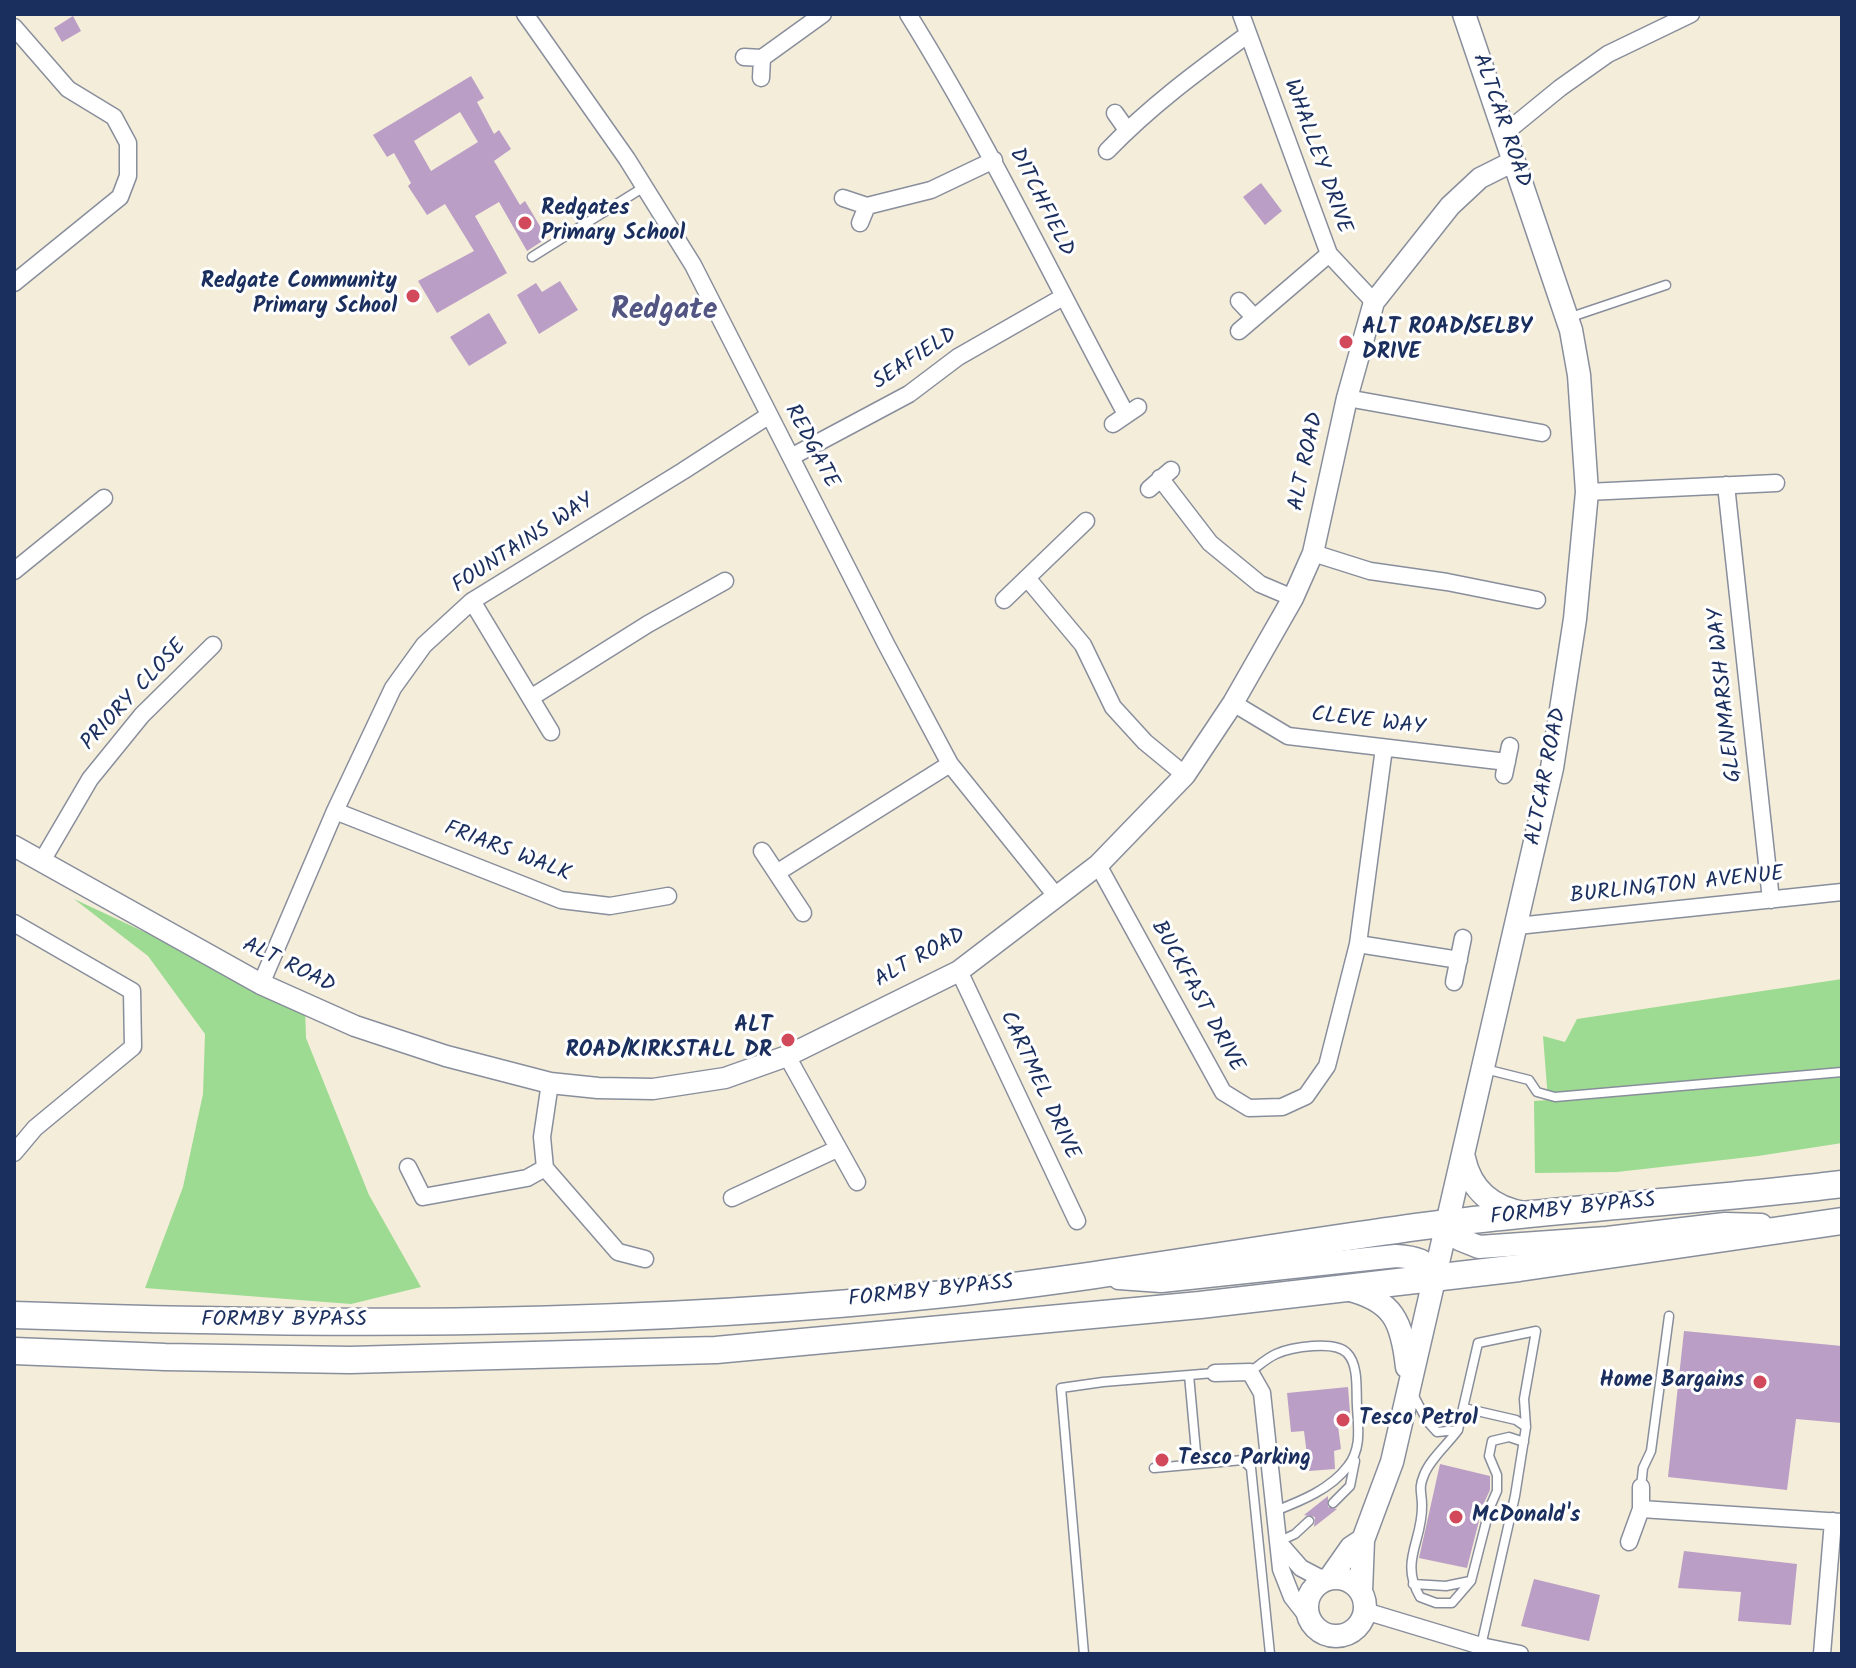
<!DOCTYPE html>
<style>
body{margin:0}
#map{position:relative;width:1856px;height:1668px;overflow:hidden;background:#f4edd9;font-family:Kalam,sans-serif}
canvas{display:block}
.frame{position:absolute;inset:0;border:16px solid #1b2f5e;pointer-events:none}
</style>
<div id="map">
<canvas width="1856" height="1668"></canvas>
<div class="frame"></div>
</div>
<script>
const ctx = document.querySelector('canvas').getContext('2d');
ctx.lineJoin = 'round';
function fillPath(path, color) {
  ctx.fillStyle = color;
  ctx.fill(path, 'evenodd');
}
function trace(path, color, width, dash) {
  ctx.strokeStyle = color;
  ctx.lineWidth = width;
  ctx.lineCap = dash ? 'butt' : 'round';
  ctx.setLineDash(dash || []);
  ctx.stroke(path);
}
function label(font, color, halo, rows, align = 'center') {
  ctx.font = font + ' Kalam,sans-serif';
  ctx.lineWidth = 6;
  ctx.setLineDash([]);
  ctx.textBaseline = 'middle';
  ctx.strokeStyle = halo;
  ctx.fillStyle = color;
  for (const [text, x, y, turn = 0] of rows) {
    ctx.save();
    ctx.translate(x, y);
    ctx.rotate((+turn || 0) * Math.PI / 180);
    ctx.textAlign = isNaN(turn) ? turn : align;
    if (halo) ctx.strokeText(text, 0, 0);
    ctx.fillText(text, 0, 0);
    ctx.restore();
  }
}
fillPath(new Path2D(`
 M74,899l231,108 1,31 63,157 52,92 -70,17 -206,-16 38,-101 20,-93 2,-60 -57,-78z
 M1842,979v164l-84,13 -141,16 -82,1 -1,-72 14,-1 -5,-64 22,6 12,-23z`), '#9cdb91');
fillPath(new Path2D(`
 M73,16l8,15 -19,11 -8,-14z
 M471,76l13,22 -7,4 17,32 5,-4 12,19 -17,12 26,44 5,-4 22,37 -20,13 -28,-49 -24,14 32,57 -70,40 -19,-32 56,-30 -29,-47 -18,11 -19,-29 3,-3 -17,-30 -7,4 -14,-22zM460,112l18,30 -47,29 -17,-30z
 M1261,183l21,28 -17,14 -22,-28z
 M560,281l18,29 -39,24 -22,-39 19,-12 6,9z
 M489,313l18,30 -38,23 -19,-29z
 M1684,1331l158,15v77l-46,-4 -9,71 -119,-13z
 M1348,1387l3,38 -13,1 3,23 -7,2 1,18 -26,2 -5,-40 -13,1 -4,-39z
 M1440,1464l50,12v14l-7,15 -16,63 -48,-10z
 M1328,1496v11l9,2 -23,18 1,-10 -11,-2z
 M1684,1551l113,13 -6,61 -53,-4 3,-29 -63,-4z
 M1534,1579l66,16 -11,46 -68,-15z`), '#bb9ec5');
const service = new Path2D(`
 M532,257l112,-70
 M1568,318l98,-33
 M1485,1069l44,11 8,12 18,5 287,-25
 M1250,1372c8,-6 17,-14 26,-18 15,-7 59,-14 71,-1 12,12 9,38 10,53 1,21 5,42 -9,60 -17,23 -47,35 -73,45
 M1189,1375l8,88
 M1413,1394l14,27 10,11 21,-2 20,-87 58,-12 -12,68 2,28 -11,69 -34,150
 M1464,1408l52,12 10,7
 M1458,1430c-10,14 -28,29 -34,45 -6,14 -2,17 -2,30 1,36 -23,56 -2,92l16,6h16l19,-22 19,-74 7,-16v-16l-8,-19 3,-15 17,-4 15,5
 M1154,1468l89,-8 8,8 19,186
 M1641,1487l2,-19 8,-17 18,-135
 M1333,1503l17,-17 5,-25
 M1280,1541l15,-7 14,-13
 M1413,1584l33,2 24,-5
 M1084,1654l-23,-266 42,-6 111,-9`);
const minor = new Path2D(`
 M525,14l102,145 66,106 193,379 64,120 107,133
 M908,14c81,130 146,267 218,400
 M1241,14l88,240 45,48
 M14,27l54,62 46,28 14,26v33l-8,21 -106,86
 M744,57l18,1 61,-44
 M761,78l1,-20
 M1115,113l12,17
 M1505,133l55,-45 48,-34 83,-40
 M1107,151c42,-44 91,-80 140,-116
 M843,198l24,8 64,-16 63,-30
 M860,223l7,-17
 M1239,301l15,16
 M1239,331l90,-77
 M1347,398l195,35
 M1113,424l25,-17
 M791,457l118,-63 49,-37 105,-60
 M1160,478l50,65 50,41 33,14
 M1726,485l45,415
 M1149,489l22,-19
 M1587,492l189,-9
 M1313,553l57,18 77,11 90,18
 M14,571l90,-73
 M1027,578l56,67 30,62 32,35 40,33
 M1004,600l82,-79
 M472,601l79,131
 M532,697l116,-73 77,-43
 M1233,703l55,33 219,26
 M1504,775l6,-29
 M335,811l226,89 49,6 58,-10
 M762,851l41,62
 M42,861l48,-82 52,-64 71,-70
 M1098,865l125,227 26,16 33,-1 24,-11 21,-30 31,-122 26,-196
 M778,872l172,-108
 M14,923l118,68 1,56 -98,81 -21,25
 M1517,926l325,-34
 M1358,944l101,16
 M959,971l118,250
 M1454,982l9,-44
 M261,984l74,-173 58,-123 31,-43 48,-44 211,-130 85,-55
 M787,1056l70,126
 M408,1167l15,30 104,-19 18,-10 -3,-31 8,-54
 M545,1168l73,84 27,7
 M732,1198l105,-49
 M1215,1373l35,-1 12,21 19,176 11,28 18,23
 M1641,1509l201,13
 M1629,1542l12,-33v-22
 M1280,1544l21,24 23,12
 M1365,1611l116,35 39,8
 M1822,1654l11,-133`);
const tertiary = new Path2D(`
 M14,846l247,138 94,42 91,30 104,27 48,5 55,1 72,-11 62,-22 172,-85 139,-106 87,-90 48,-72 60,-105 20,-45 34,-155 27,-96 76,-96 30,-28 34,-17`);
const secondary = new Path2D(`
 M1464,1158c7,33 29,50 61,55
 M1449,1223l10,16 20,8 128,-9 118,-14 36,1
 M1119,1278l42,3 235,-25c17,1 34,4 40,21
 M1346,1289c48,11 56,33 61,78
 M1307 1607a29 29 0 1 1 58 0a29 29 0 1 1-58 0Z
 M1330,1578l21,-30 12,-8
 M1361,1592l2,-52 29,-78 160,-694 23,-149 12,-127 -8,-117 -8,-45 -107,-316`);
const trunk = new Path2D(`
 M14,1315c313,11 628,12 940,-22 165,-18 329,-49 493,-70 132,-16 264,-23 395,-39
 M14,1351l151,6 185,3 366,-10 484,-45 319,-37 323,-47`);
trace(service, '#888e9c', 11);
trace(minor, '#888e9c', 19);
trace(tertiary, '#888e9c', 23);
trace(secondary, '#888e9c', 25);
trace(trunk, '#888e9c', 29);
trace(service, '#fff', 8);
trace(minor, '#fff', 16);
trace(tertiary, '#fff', 20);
trace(secondary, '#fff', 22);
trace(trunk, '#fff', 26);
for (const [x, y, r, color] of [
 [525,223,8,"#d1495b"],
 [413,296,8,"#d1495b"],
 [1346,342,8,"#d1495b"],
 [788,1040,8,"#d1495b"],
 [1760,1382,8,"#d1495b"],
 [1343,1420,8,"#d1495b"],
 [1162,1460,8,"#d1495b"],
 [1456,1517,8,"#d1495b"]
]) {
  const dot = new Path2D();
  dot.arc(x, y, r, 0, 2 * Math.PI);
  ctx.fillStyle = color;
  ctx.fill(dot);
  trace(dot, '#fff', 3);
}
label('22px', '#1b2f5e', '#fff', [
 ["ALTCAR ROAD",1500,121,71],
 ["WHALLEY DRIVE",1316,157,70],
 ["DITCHFIELD",1040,203,63],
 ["SEAFIELD",916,360,-33],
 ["REDGATE",810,447,62],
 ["ALT ROAD",1308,462,-78],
 ["FOUNTAINS WAY",524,545,-33],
 ["GLENMARSH WAY",1727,695,-96],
 ["PRIORY CLOSE",135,696,-47],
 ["CLEVE WAY",1368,723,7],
 ["ALTCAR ROAD",1548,777,-79],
 ["FRIARS WALK",507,853,21],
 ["BURLINGTON AVENUE",1677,887,-6],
 ["ALT ROAD",921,959,-29],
 ["ALT ROAD",288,967,26],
 ["BUCKFAST DRIVE",1196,997,61],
 ["CARTMEL DRIVE",1038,1086,65],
 ["FORMBY BYPASS",1573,1211,-6],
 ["FORMBY BYPASS",931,1293,-6],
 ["FORMBY BYPASS",284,1321]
]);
label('bold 22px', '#1b2f5e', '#fff', [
 ["Redgates",541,210],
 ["Primary School",541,235],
 ["Redgate Community",397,283,"right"],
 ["Primary School",397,308,"right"],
 ["ALT ROAD/SELBY",1362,329],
 ["DRIVE",1362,354],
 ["ALT",772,1027,"right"],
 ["ROAD/KIRKSTALL DR",772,1052,"right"],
 ["Home Bargains",1744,1382,"right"],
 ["Tesco Petrol",1359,1420],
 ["Tesco Parking",1178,1460],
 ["McDonald's",1472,1517]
], 'left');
label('bold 30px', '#535682', '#fff', [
 ["Redgate",664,313]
]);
</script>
